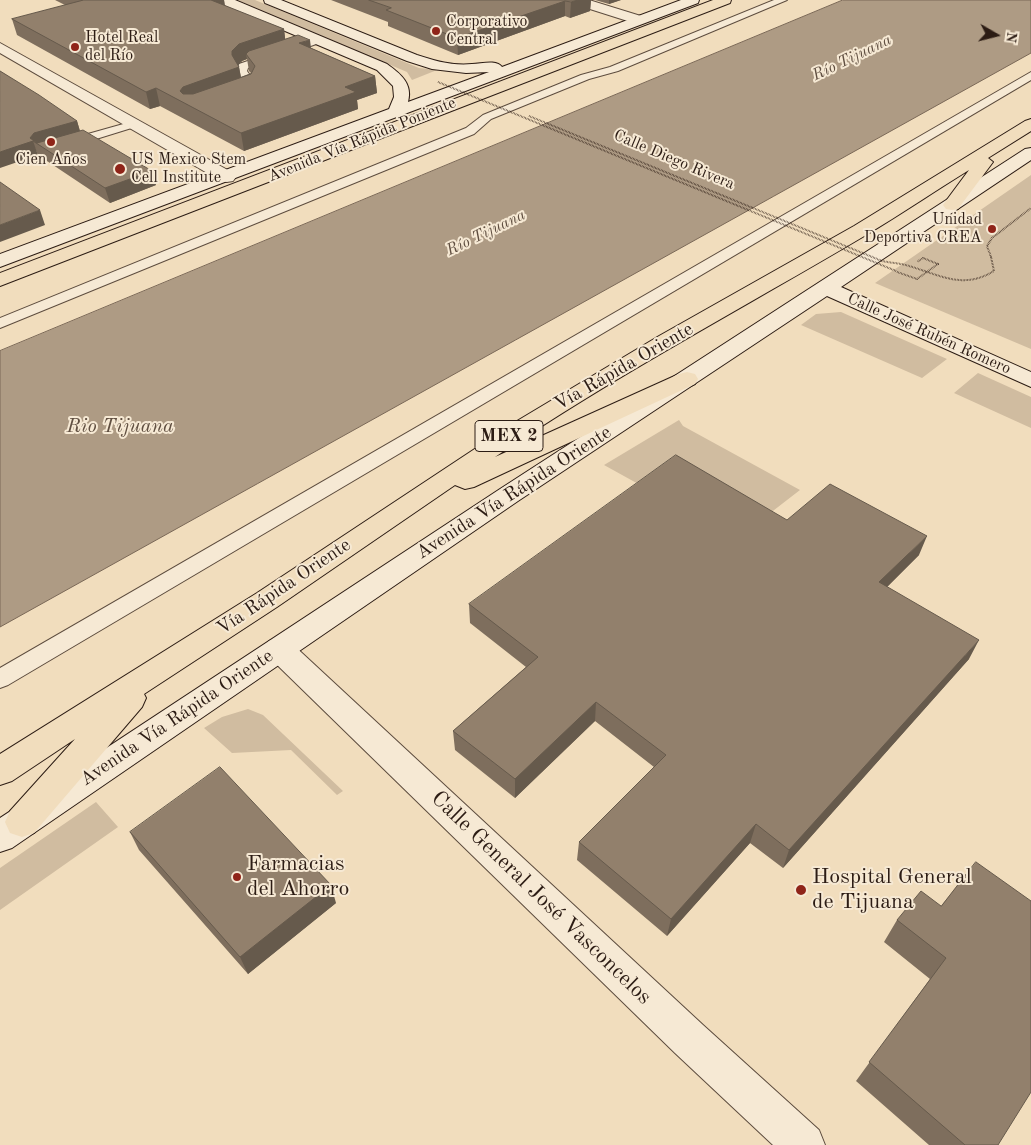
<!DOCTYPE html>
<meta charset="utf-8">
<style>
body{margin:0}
#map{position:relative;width:1031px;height:1145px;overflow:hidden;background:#f1ddbd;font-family:"Old Standard TT",serif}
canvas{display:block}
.north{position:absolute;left:971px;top:10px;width:50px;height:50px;-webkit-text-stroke:4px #f6e9d4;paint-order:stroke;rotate:98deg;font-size:14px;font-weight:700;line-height:20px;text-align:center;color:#2c1c14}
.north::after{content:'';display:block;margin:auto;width:18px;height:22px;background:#2c1c14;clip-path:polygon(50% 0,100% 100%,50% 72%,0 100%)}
</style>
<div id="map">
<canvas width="1031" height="1145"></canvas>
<div class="north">N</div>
</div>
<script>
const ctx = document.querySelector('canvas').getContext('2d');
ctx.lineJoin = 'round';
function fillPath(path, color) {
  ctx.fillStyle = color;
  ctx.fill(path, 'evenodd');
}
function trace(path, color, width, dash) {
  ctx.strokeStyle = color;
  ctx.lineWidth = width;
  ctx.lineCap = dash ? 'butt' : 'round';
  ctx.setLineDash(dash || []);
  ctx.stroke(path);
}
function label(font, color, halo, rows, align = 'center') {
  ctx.font = font + ' "Old Standard TT",serif';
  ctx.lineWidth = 4;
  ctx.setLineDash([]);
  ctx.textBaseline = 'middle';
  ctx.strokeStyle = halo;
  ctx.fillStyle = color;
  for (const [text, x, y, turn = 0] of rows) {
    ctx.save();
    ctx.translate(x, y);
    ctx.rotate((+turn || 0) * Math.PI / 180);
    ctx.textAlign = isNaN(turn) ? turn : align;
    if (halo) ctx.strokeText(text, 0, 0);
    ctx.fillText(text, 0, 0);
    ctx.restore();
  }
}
fillPath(new Path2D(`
 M237,0h18l164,68 18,2 -25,10 -5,-8z
 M1031,175v174l-156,-66z
 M841,312l106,47 -25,19 -121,-53 15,-11z
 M978,373l53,24v31l-77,-35z
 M679,420l4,6 117,64 -44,34 -105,-33 -47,-26z
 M248,709l15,6 80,76 -6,4 -46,-45 -59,3 -28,-25 18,-11z
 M96,802l22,25 -118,83v-42z`), '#d0bca0');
const water = new Path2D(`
 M843,0h188v53l-1031,574v-276z`);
fillPath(water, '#ae9b84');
trace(water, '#7a6857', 1);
const lane = new Path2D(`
 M774,0h13l-169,71 -29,8 -98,40 -17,15 -474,194v-10l466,-190 17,-13 98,-40 29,-8z
 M318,37l5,3 -1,2 -74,26 -1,3 9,13c-5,7 -12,14 -22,11l-2,-2 13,-9 -8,-12 2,-8z
 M1031,72v8l-1023,605 -8,3v-20z
 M134,121l4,1 2,2 -2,2 -71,22 -6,-4 2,-3z`);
const street = new Path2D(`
 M570,0h19l55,17 2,3 -2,3h-10l-63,-20z
 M0,43l233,130 3,4 -3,4 -6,1 -6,-1 -221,-128z
 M279,638l10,3 414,384 116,105 6,15h-52l-98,-92 -406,-396 -5,-8 5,-8z`);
const secondary = new Path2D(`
 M218,0h17l152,64c14,10 26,20 21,38l81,-30 -23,1 -34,-4 -25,-8 -142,-58 -1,-3h17l136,55c18,6 36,11 55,9 9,0 24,-5 30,3l179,-67h18l-1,3 -698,264v-13l389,-145 5,-12 -1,-11 -16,-16 -158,-67z
 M1031,148v12l-190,127 190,85v15l-204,-91 -309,205 -506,347 -12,4v-34l500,-329 525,-340z`);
const highway = new Path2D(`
 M713,0h18l-1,3 -730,283v-13z
 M1031,119v12l-43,27 5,4 -35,47 -6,1 -6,-1 -3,-4 26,-35c-34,21 -68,44 -103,65 -123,73 -252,141 -371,222l184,-83 8,-2 8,2 3,5 -3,5 -221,103 -9,2 -10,-4 -178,122 -133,87 2,4 -4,9 -108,126 -12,4 -12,-4 -5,-11 5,-11 65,-72 -63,42 -12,4v-31l257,-161 260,-172 142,-85 195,-110 171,-105z`);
trace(lane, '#5d4c3e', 2);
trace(street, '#5d4c3e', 2);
trace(secondary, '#2c1c14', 2);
trace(highway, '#2c1c14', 2);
trace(new Path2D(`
 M991,257l-4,-11 5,-8 39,-30
 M897,272l20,7 21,-15 -15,-6 -6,4`), '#2c1c14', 2, [0.5, 1]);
fillPath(lane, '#f6e9d4');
fillPath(street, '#f6e9d4');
fillPath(secondary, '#f6e9d4');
fillPath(highway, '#f1ddbd');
trace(new Path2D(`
 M438,82l458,189
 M529,116l353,145c9,2 18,2 27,5 31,9 54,24 85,5l-3,-14`), '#2c1c14', 2, [0.5, 1]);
fillPath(new Path2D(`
 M55,0h169l1,6 59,23 1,10 26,9 64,28 2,17 -20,7 1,9 -114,42 -84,-45 -10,3 -133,-74 -5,-16 53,-14zM247,59l2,12 2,2 -10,4 -2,-10 -1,-2 4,-4z
 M331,0h260l-1,11 -20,7 -5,-2 -107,39 -70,-29v-4z
 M595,0h26l-12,4z
 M0,71l77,50 3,10 76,54 -46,18 -72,-48z
 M787,520l132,35 -32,32 82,72 -186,209 -33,-25 -83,93 -90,-76 2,-18 75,-75 -59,-46 -80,77 -60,-48 -2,-19 73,-64 -56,-44 -1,-19z
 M130,832l206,71 -88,71 -109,-124z
 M941,906l57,239h-69l-73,-64 74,-102 -46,-37 13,-22z`), '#7e6e5d');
fillPath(new Path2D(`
 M205,0h19l1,8z
 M578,0h13l-1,11 -20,7 1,-16z
 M609,0h12l-12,4z
 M565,1v15l-107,39 -1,-17z
 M284,29l2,17 -40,8 1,5 -5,2 -6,7 3,-1 3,17 -55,21 -7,-14 3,-4 49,-32v-4l7,-7z
 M310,40l2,16 -13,-13z
 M375,76l2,17 -20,7 1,9 -114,42 -3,-18 104,-46z
 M156,88l4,18 -10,3 -4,-17z
 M77,121l4,14 -40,11 -8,-5 5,14 -38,13v-16l30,-14 4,-5z
 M152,171l4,14 -46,18 -5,-15z
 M40,210l5,15 -45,17v-17z
 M927,536l-8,19 -47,47 7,-20z
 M979,640l-10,19 -186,209 6,-18z
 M596,702l-1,19 -80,77v-19z
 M756,824l-6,19 -83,93 4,-17z
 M331,885l5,18 -88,71 -8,-17z`), '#665a4c');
const building = new Path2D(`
 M84,0h127l73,29 -45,15 -7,7v4l7,12 -56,20 -3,4 3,3h10l58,-20 4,-8 -9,-12 3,-3 49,-16 12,5 -11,3 76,33 -30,11 11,5 -115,41 -85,-45 -10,4 -134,-73z
 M369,0h209l-7,2 -6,-1 -108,37 -71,-28 5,-2z
 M0,71l39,24 38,26 -43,12 -4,5 7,5 46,-13 69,41 -47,17 -72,-47 -33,11z
 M0,182l40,28 -40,15z
 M676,455l111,65 43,-36 97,52 -48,46 100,58 -190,210 -33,-26 -85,95 -92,-77 87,-87 -70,-53 -81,77 -62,-48 85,-74 -69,-53z
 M220,767l111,118 -91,72 -110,-125z
 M976,862l55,39v191l-33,53h-33l-96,-83 77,-104 -49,-38 24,-29 20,15z`);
fillPath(building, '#92806c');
trace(building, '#665a4c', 1);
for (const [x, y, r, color] of [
 [436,31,5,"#8f2418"],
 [75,47,5,"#8f2418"],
 [51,142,5,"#8f2418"],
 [120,169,6,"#8f2418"],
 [992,229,5,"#8f2418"],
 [237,877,5,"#8f2418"],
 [801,890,6,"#8f2418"]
]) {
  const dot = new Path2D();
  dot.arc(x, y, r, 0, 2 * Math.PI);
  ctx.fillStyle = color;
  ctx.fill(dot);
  trace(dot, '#f6e9d4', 2);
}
label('16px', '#2c1c14', '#f6e9d4', [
 ["Corporativo",446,22],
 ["Central",446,40],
 ["Hotel Real",85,38],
 ["del Río",85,56],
 ["Cien Años",51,160,"center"],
 ["US Mexico Stem",131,160],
 ["Cell Institute",131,178],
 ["Unidad",982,220,"right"],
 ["Deportiva CREA",982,238,"right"]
], 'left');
label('italic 16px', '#604f41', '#f6e9d4', [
 ["Río Tijuana",852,58,-26],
 ["Río Tijuana",486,233,-26]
]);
label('16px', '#2c1c14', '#f6e9d4', [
 ["Avenida Vía Rápida Poniente",362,140,-22],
 ["Calle Diego Rivera",674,160,23],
 ["Calle José Rubén Romero",929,334,24]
]);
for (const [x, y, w] of [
 [509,436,68]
]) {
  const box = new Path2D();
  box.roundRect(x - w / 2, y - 15.5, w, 31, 4);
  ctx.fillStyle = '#f6e9d4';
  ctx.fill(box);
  trace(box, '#2c1c14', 1);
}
label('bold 18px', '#2c1c14', null, [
 ["MEX 2",509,436]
]);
label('19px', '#2c1c14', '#f6e9d4', [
 ["Vía Rápida Oriente",624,367,-30],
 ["Avenida Vía Rápida Oriente",514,493,-33],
 ["Vía Rápida Oriente",284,587,-34],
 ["Avenida Vía Rápida Oriente",177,718,-34]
]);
label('italic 20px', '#604f41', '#f6e9d4', [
 ["Rio Tijuana",120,427]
]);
label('22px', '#2c1c14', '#f6e9d4', [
 ["Farmacias",247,864],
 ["del Ahorro",247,889],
 ["Hospital General",812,877],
 ["de Tijuana",812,902]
], 'left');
label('22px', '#2c1c14', '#f6e9d4', [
 ["Calle General José Vasconcelos",541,898,44]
]);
</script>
